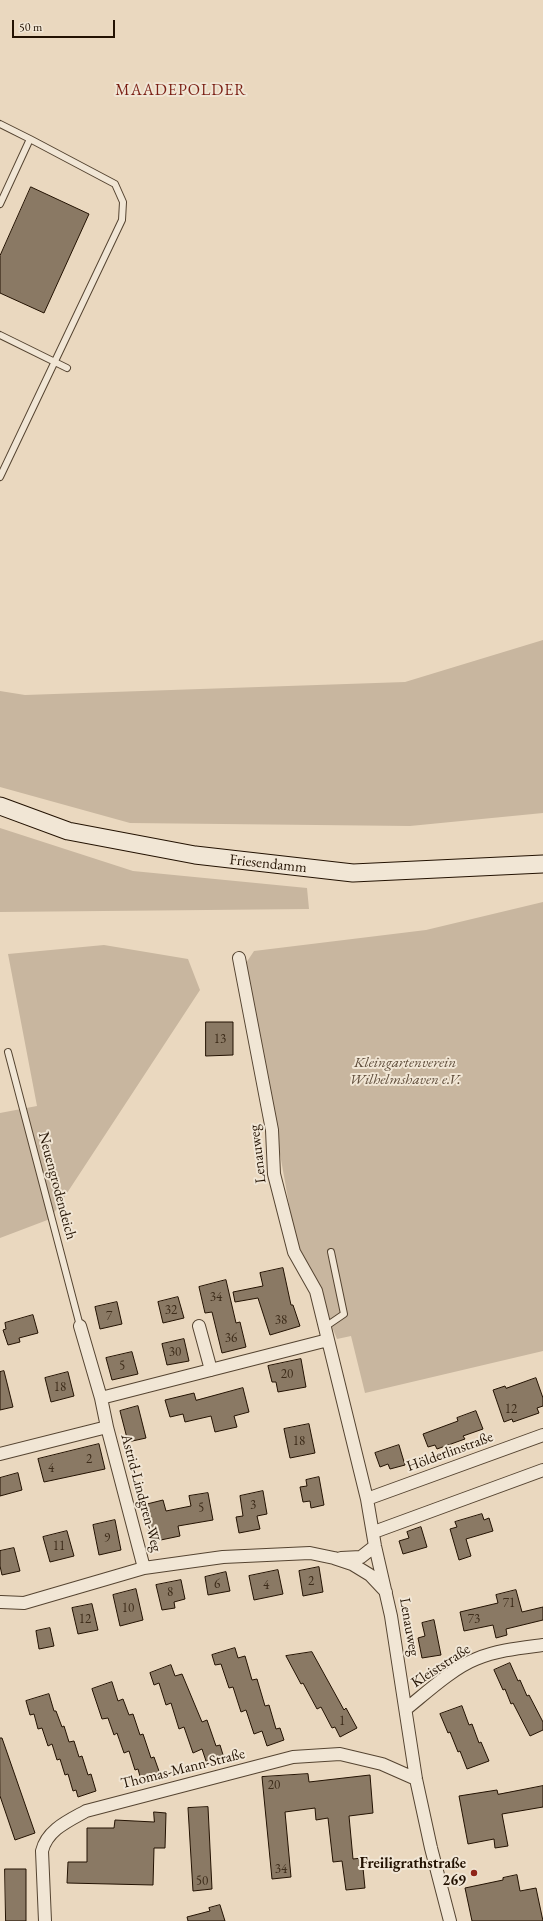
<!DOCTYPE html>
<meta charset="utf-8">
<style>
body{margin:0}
#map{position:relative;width:543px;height:1921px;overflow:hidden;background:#ead8bf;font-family:"EB Garamond",serif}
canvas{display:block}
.scale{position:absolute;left:12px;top:20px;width:103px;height:18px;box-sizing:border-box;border:2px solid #231202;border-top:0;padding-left:5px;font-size:12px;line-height:14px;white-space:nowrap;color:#231202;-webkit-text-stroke:3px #f1e6d5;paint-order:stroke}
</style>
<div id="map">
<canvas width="543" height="1921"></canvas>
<div class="scale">50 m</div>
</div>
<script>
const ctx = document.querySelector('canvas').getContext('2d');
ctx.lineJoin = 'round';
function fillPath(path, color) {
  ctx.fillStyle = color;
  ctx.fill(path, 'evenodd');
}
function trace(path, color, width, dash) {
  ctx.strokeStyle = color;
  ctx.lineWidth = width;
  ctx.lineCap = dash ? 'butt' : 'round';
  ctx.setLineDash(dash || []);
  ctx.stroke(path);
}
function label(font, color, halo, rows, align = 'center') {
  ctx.font = font + ' "EB Garamond",serif';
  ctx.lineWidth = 4;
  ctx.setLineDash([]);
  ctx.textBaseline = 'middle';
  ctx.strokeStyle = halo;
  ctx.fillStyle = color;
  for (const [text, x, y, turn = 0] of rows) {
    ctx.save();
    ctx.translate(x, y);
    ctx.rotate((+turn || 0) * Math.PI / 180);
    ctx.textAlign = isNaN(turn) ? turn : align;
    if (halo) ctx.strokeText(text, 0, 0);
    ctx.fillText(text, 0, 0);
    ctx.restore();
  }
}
fillPath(new Path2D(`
 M543,640v173l-133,13 -280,-3 -130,-36v-96l25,4 380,-13z
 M0,828l133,43 174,17 2,21 -309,3z
 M543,902v449l-178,42 -14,-57 -14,3 -42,-101 -49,-275 8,-12 172,-21z
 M104,945l84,14 12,31 -150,229 -50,19v-125l37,-7 -29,-152z`), '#c8b69f');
const building = new Path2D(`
 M31,187l58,27 -45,99 -44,-20v-37z
 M206,1022h27v33l-27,1z
 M283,1268l8,37h2l7,21 -30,9 -12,-37 -23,4 -2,-10 30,-6 -3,-13z
 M226,1280l10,43 4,-1 6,25 -24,6 -10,-41 -7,1 -6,-26z
 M178,1297l6,21 -21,5 -5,-21z
 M117,1302l5,22 -22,5 -5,-22z
 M33,1315l5,18 -19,5 1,4 -12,3 -5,-15 3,-1 -1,-6z
 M184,1339l5,22 -22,4 -5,-21z
 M132,1352l6,22 -26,6 -6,-22z
 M301,1359l5,28 -28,5 -2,-10h-4l-4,-16z
 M4,1371l9,36 -13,3v-38z
 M68,1372l6,24 -23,6 -6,-24z
 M536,1378l7,20v8l-6,2 2,5 -26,9 -1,-3 -8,3 -11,-32 12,-4 1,2z
 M243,1388l6,24 -15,4 3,11 -22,5 -4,-16 -26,6 -2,-8 -13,3 -5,-17 29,-7 2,7z
 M138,1406l8,32 -18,4 -8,-31z
 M476,1411l7,18 -20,7 2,3 -28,10 -2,-4 -7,2 -5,-13 35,-13 -1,-3z
 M309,1424l6,29 -25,5 -6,-29z
 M99,1444l6,25 -61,13 -6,-23z
 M399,1445l6,20 -15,4 -2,-5 -8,3 -5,-14z
 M18,1473l4,17 -22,6v-18z
 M319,1477l5,28 -13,3 -1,-7 -7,1 -3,-15 7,-1 -1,-6z
 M263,1491l4,23 -10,2 3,13 -21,4 -3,-16 7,-1 -3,-20z
 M208,1493l5,27 -35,6 2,10 -29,6 -8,-37 20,-5 3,11 25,-5 -2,-10z
 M482,1514l2,6 5,-2 4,13 -27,8 5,17 -12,4 -9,-31 7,-2 -2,-5z
 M115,1520l6,30 -22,5 -6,-30z
 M421,1527l6,20 -24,7 -4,-13 10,-3 -2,-6z
 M67,1531l7,25 -24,6 -7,-25z
 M14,1548l6,23 -18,4 -2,-9v-15z
 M319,1567l4,25 -20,4 -4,-25z
 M278,1570l5,24 -29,6 -5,-24z
 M226,1572l4,19 -22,4 -3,-18z
 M181,1580l4,19 -11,3 1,6 -13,2 -6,-25z
 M136,1589l7,31 -23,6 -7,-31z
 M516,1590l6,22 21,-5v13l-37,9 1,6 -11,3 -3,-13 -29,6 -4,-19 38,-9 -2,-8z
 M92,1604l6,26 -20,4 -6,-26z
 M434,1620l7,35 -19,3 -4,-20 7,-2 -3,-13z
 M50,1628l4,18 -15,3 -3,-18z
 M235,1648l3,10 7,-2 7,24 5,-1 8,27 4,-1 7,24 4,-1 4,12 -17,6 -5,-15 -8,3 -8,-24 -5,2 -8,-25 -4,1 -8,-24 -6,1 -3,-10z
 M312,1652l32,58 2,-2 11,20 -17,9 -5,-10 -3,1 -11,-21 -4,2 -14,-26 -2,1 -15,-28z
 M510,1663l8,18 2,-1 7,16 2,-1 14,27v8l-13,6 -17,-33 -2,1 -6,-15 -2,1 -9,-20z
 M171,1665l4,11 7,-2 20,48 5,-2 9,26 4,-1 4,13 -17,6 -5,-15 -9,4 -9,-26 -5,2 -8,-26 -5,2 -7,-22 -5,2 -4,-12z
 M112,1682l6,19 5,-2 6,16 4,-1 7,21 3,-1 8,24 3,-1 6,17 -19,6 -3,-11 -3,1 -6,-19 -5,2 -7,-20 -3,2 -6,-17 -6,1 -10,-30z
 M49,1694l5,17h2l6,16 2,-1 5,16 5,-1 5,16 3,-1 6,19 3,-1 5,17 -18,6 -2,-7 -3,1 -5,-17 -3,1 -5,-16 -3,1 -5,-16 -4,2 -6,-18 -4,1 -4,-15 -4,1 -4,-14z
 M462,1706l7,19 3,-1 7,19 2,-1 8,19 -22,8 -7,-18 -2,1 -8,-20 -2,1 -8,-19z
 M0,1738h2l33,95 -20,7 -15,-44z
 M308,1774l1,8 61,-7 3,38 -24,3 4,43 9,-1 3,30 -19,2 -4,-29 -9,1 -5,-44 -12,2 -1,-12 -30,4 6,65 -19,2 -10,-102z
 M543,1786v21l-41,7 6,32 -13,2 -1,-9 -26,5 -9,-48 38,-6 1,4z
 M208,1807l4,82 -19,2 -5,-83z
 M154,1812l12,1 -1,35h-11l-1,37 -86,-2 1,-21h19v-34h27l1,-8 39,2z
 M5,1869h21v52h-20z
 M517,1875l3,16 16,-3 7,33h-71l-7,-33 38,-8v-2z
 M220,1905l5,16h-37l-1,-4 23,-6 -1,-3z`);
fillPath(building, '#8a7964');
trace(building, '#231202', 1);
const lane = new Path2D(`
 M0,124l30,15 -30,65
 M0,335l67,33
 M0,477l122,-257 1,-18 -8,-18 -85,-45
 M8,1052l72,274
 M325,1327l19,-13 -13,-62`);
const street = new Path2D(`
 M239,958l33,172 2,44 20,78 22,39 51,208 8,47 16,70 25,163 15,69 19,73
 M80,1326l21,72 6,29
 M199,1326l12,44
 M101,1398l227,-58
 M0,1454l107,-27 37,141
 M367,1499l176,-64
 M374,1532l169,-62
 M341,1558l20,-1 14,-11
 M1,1602l23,1 120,-35 79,-11 87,-4 24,5 18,6 18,11 16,17
 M406,1709c20,-16 47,-41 70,-50 22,-9 44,-11 67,-14
 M45,1921l-3,-70c5,-21 26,-30 44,-40l207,-54 47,-3 42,10 34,15`);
const secondary = new Path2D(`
 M0,806l68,25 127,24 158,18 190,-9`);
trace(lane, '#554431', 8);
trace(street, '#554431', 14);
trace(secondary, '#231202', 19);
trace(lane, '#f1e6d5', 6);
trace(street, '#f1e6d5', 12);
trace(secondary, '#f1e6d5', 17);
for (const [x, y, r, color] of [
 [474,1873,4,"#8f2418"]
]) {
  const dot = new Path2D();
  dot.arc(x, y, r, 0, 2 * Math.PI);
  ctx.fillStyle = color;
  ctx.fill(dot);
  trace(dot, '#f1e6d5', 1.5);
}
label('13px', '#3d2c1a', null, [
 ["13",220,1039],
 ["34",216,1297],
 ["32",171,1310],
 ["7",109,1316],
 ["38",281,1320],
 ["36",231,1338],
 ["30",175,1352],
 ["5",122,1366],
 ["20",287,1374],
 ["18",60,1387],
 ["12",511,1409],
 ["18",299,1441],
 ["2",89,1459],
 ["4",51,1468],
 ["3",253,1505],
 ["5",201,1508],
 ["9",107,1538],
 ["11",59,1546],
 ["2",311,1581],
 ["6",217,1584],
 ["4",266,1585],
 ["8",170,1592],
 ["71",509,1603],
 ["10",128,1608],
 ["12",85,1619],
 ["73",474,1619],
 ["1",342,1721],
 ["20",274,1785],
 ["34",281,1869],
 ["50",202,1881]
]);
label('15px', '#231202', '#f1e6d5', [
 ["Friesendamm",268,864,6],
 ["Lenauweg",258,1154,-97],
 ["Neuengrodendeich",57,1186,75],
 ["Hölderlinstraße",450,1452,-20],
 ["Astrid-Lindgren-Weg",141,1493,75],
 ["Lenauweg",409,1627,80],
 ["Kleiststraße",441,1666,-33],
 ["Thomas-Mann-Straße",183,1769,-14]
]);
label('italic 15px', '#5d4b39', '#f1e6d5', [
 ["Kleingartenverein",405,1063],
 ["Wilhelmshaven e.V.",405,1080]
]);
label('bold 15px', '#231202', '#f1e6d5', [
 ["Freiligrathstraße",466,1864],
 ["269",466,1881]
], 'right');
ctx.letterSpacing = '1px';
label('16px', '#7a1f14', '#f1e6d5', [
 ["MAADEPOLDER",181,91]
]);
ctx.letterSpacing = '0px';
</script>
